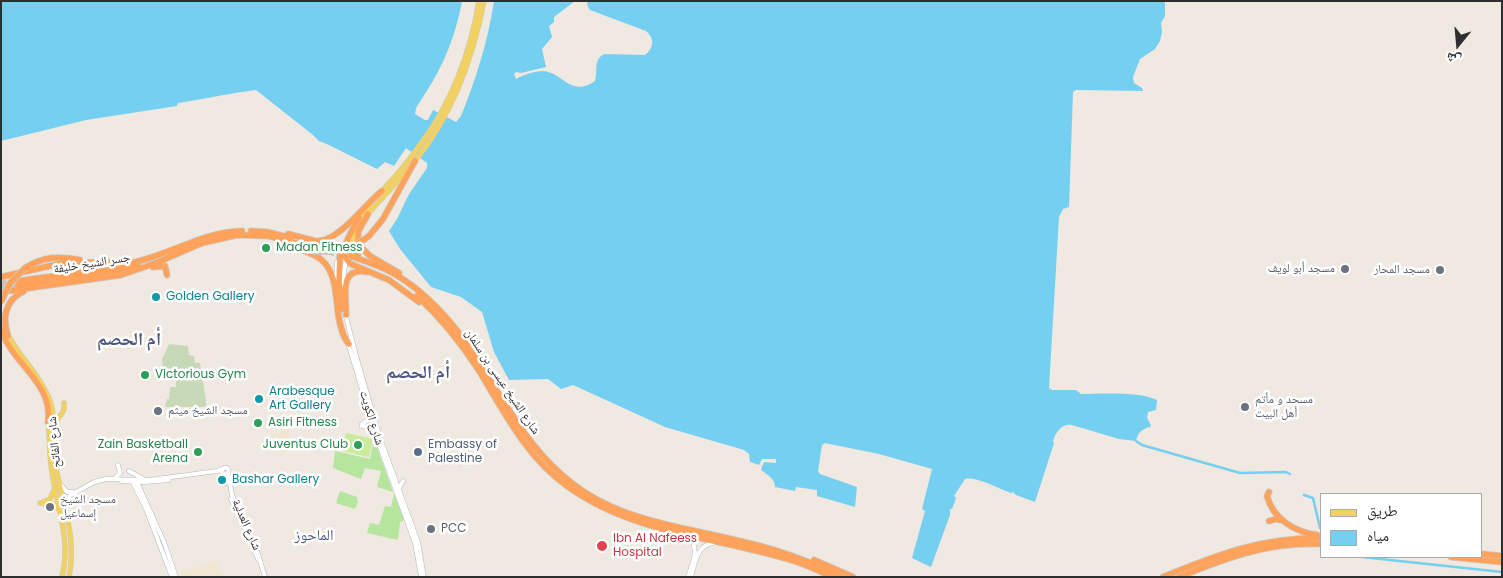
<!DOCTYPE html>
<meta charset="utf-8">
<style>
body{margin:0}
#map{position:relative;width:1503px;height:578px;overflow:hidden;background:#efe9e1;font-family:Poppins,"Noto Naskh Arabic",sans-serif}
canvas{display:block}
.frame{position:absolute;inset:0;border:2px solid #2e2e2e;pointer-events:none}
.legend{position:absolute;left:1320px;top:493px;width:162px;height:65px;box-sizing:border-box;background:#fff;border:1px solid #ababab;margin:0;padding:6px 9px;list-style:none;font-size:15px;color:#2e2e2e}
.legend li{display:flex;align-items:center;gap:10px;height:25px}
.legend b{width:25px;border:1px solid #ababab}
.north{position:absolute;left:1433px;top:20px;width:50px;height:50px;-webkit-text-stroke:4px #fff;paint-order:stroke;rotate:197deg;font-size:14px;font-weight:700;line-height:20px;text-align:center;color:#2e2e2e}
.north::after{content:'';display:block;margin:auto;width:18px;height:22px;background:#2e2e2e;clip-path:polygon(50% 0,100% 100%,50% 72%,0 100%)}
</style>
<div id="map">
<canvas width="1503" height="578"></canvas>
<div class="frame"></div>
<ul class="legend">
<li><b style="height:6px;background:#f2d163"></b>طريق</li>
<li><b style="height:14px;background:#75cff0"></b>مياه</li>
</ul>
<div class="north">ش</div>
</div>
<script>
const ctx = document.querySelector('canvas').getContext('2d');
ctx.lineJoin = 'round';
function fillPath(path, color) {
  ctx.fillStyle = color;
  ctx.fill(path, 'evenodd');
}
function trace(path, color, width, dash) {
  ctx.strokeStyle = color;
  ctx.lineWidth = width;
  ctx.lineCap = dash ? 'butt' : 'round';
  ctx.setLineDash(dash || []);
  ctx.stroke(path);
}
function label(font, color, halo, rows, align = 'center') {
  ctx.font = font + ' Poppins,"Noto Naskh Arabic",sans-serif';
  ctx.lineWidth = 5;
  ctx.setLineDash([]);
  ctx.textBaseline = 'middle';
  ctx.strokeStyle = halo;
  ctx.fillStyle = color;
  for (const [text, x, y, turn = 0] of rows) {
    ctx.save();
    ctx.translate(x, y);
    ctx.rotate((+turn || 0) * Math.PI / 180);
    ctx.textAlign = isNaN(turn) ? turn : align;
    if (halo) ctx.strokeText(text, 0, 0);
    ctx.fillText(text, 0, 0);
    ctx.restore();
  }
}
fillPath(new Path2D(`
 M282,429l7,1 -1,21 -2,1h-7v-7l-8,-1 2,-11h8z
 M216,561l4,10 2,-1 3,7h-43l-2,-5z`), '#f0e6d1');
fillPath(new Path2D(`
 M374,439l19,53 -16,-5 4,-16 -16,-3 -4,11 -28,-11 2,-17 35,8z
 M340,491l17,6 1,5 -3,7 -19,-6z
 M394,493l10,27 -4,2 -2,18 -31,-7 3,-10 9,2 6,-19 6,1z`), '#b6e59e');
fillPath(new Path2D(`
 M169,344l19,2 1,9 5,1 1,7h5l7,44h-42l2,-8h2l1,-12h6v-11l-12,-1 -2,-16z`), '#c8d9b8');
fillPath(new Path2D(`
 M346,433l27,6 -4,18 -27,-6z`), '#c9ec9a');
fillPath(new Path2D(`
 M1,1h461c-8,43 -22,71 -46,107l-1,6 10,6h3l5,-10 23,12 5,-6c15,-37 27,-75 33,-115h81l-21,16v5l-5,4 3,11 -10,12 4,18 -25,6 -5,-1 -2,2 2,5c7,-4 19,-8 27,-8 20,1 27,27 52,10 3,-10 -2,-23 10,-27l40,1c9,-7 10,-17 1,-24l-56,-21 -2,-3 -1,-6h578v15l-4,7 1,9 -2,9 -5,8 -15,10 -7,18 1,6 8,5 1,3 -67,-1 -3,2 -4,115 -6,2 -4,8 -10,171 3,2h24l5,4c21,0 58,-3 76,6l-1,10 -8,2 -1,6 4,7 -1,2c-9,2 -12,6 -14,14l-17,-2 -47,-14c-10,-2 -16,7 -19,16l1,2 -19,59 -19,-7 -3,-3 -2,1c-12,-4 -35,-17 -46,-14l-11,17 2,2 -4,11h-2v6l-19,52 -19,-9 13,-47 -3,-2 10,-40 -53,-15 -54,-11 -3,2 -4,26 2,3 37,13 -2,20 -38,-11v-6l-21,-3 -1,4 -20,-4c0,-8 -7,-12 -14,-17l3,-8 12,1v-4h-14l-3,6 -9,-3 -1,-8 -5,-4 -79,-23 -92,-42 -12,4 -13,-10 -39,1 -15,-28 -12,-40 -21,-15 -30,-10 -31,-38 -11,-18 8,-12 12,-25 18,-26v-5l-21,-15 -12,18 -9,-4 -8,7 -48,-24 -10,-4 -6,-6 -57,-45c-26,3 -52,9 -78,13l-1,3 -91,14 -85,21z`), '#75cff0');
trace(new Path2D(`
 M1136,441l6,4 98,28 46,-1 4,2
 M1304,495l9,3 7,30
 M1362,557l140,15`), '#75cff0', 2.5);
trace(new Path2D(`
 M329,252l21,7
 M1,283l13,-1
 M1,288l17,-3`), '#c8c4bd', 5.5, [5.5, 3]);
const secondary = new Path2D(`
 M336,282l1,-20
 M342,288l4,-30
 M345,313l10,39 24,83 39,107 6,35
 M348,343l28,93 39,107 6,34
 M362,424l6,-4v-6
 M362,426l7,1 4,4
 M221.5 471a3.5 3.5 0 1 1 7 0a3.5 3.5 0 1 1-7 0Z
 M129,471l13,7
 M223,473l3,10
 M228,473l4,22 23,49 10,33
 M116,477l4,-4 -2,-8
 M121,481l24,1 24,-2
 M132,481l14,28 26,68
 M137,482l27,60 12,35
 M61,485l6,7h6
 M399,488l4,-7
 M231,499l27,60
 M65,501l6,-6 23,-13 12,-3 43,1 68,-9 6,-2
 M686,536c16,10 6,27 2,41
 M691,577c4,-14 6,-32 22,-34`);
const primary = new Path2D(`
 M381,192c14,-15 27,-30 39,-47 31,-41 51,-93 59,-144
 M367,215c16,-18 33,-36 48,-54 37,-46 58,-102 69,-160
 M359,219l11,-13
 M349,248l8,-18
 M8,335c11,21 30,38 40,61 10,22 4,48 8,72 7,37 21,70 13,109
 M48,419c2,18 1,36 4,54 6,36 19,68 10,104
 M55,423l9,-13v-7
 M43,502l7,-3 4,-9
 M40,503l14,1 4,5`);
const motorway = new Path2D(`
 M368,214l-10,18v6l4,10 8,8 29,17
 M359,218c-6,12 -24,35 -8,46l38,16 30,22
 M251,231l16,1 24,6
 M288,234l47,12 23,9
 M369,236l14,-17 32,-58
 M318,241c21,0 47,-37 64,-50
 M290,246c9,3 18,6 26,10 22,12 19,41 23,63 2,9 4,19 10,25
 M340,251l-1,31 4,27
 M351,256c14,5 29,10 42,17 35,20 63,53 84,86 29,45 52,92 96,125 32,25 69,35 108,44 53,12 110,21 158,49
 M153,267l12,-1 2,9
 M25,268c19,-12 34,-12 55,-8
 M1,277l62,-14 55,-1 12,-2
 M18,281c40,-6 82,-9 121,-20 36,-9 65,-29 103,-30
 M18,285l80,-11 40,-8
 M1,292l120,-17 35,-12 46,-20 35,-8 32,1 52,14
 M417,296c23,21 44,47 61,73 26,42 48,88 89,117 52,38 116,48 178,62 30,7 59,14 86,29
 M346,315c1,-17 -9,-49 22,-43
 M1,329c10,34 53,54 47,93
 M8,336c-6,-18 -3,-36 16,-45
 M1269,492l-2,4c6,23 28,36 50,39
 M1269,521l7,-2 5,1
 M1482,554l20,2
 M1451,557l51,5
 M814,560l39,17
 M1163,577c54,-22 99,-40 159,-39
 M1179,577c49,-20 89,-35 143,-33`);
trace(secondary, '#b4b7c1', 5);
trace(primary, '#c9c9c9', 5.5);
trace(motorway, '#c9c9c9', 7);
trace(secondary, '#fff', 4);
trace(primary, '#f2d163', 4.5);
trace(motorway, '#ffa35c', 5.5);
const motorwayBridge = new Path2D(`
 M312,251c21,2 40,-2 57,-15
 M1,302l9,-19 15,-15`);
trace(motorwayBridge, '#c9c9c9', 7, []);
trace(motorwayBridge, '#ffa35c', 5.5);
for (const [x, y, r, color] of [
 [266,248,5,"#2e9e5b"],
 [1345,269,5,"#6b7280"],
 [1440,270,5,"#6b7280"],
 [156,297,5,"#0f9aa8"],
 [145,375,5,"#2e9e5b"],
 [259,399,5,"#0f9aa8"],
 [1245,407,5,"#6b7280"],
 [158,411,5,"#6b7280"],
 [258,423,5,"#2e9e5b"],
 [358,445,5,"#2e9e5b"],
 [198,452,5,"#2e9e5b"],
 [418,452,5,"#5c6f8a"],
 [222,480,5,"#0f9aa8"],
 [50,507,5,"#6b7280"],
 [431,529,5,"#6b7280"],
 [602,546,6,"#e0444e"]
]) {
  const dot = new Path2D();
  dot.arc(x, y, r, 0, 2 * Math.PI);
  ctx.fillStyle = color;
  ctx.fill(dot);
  trace(dot, '#fff', 2);
}
label('12px', '#27864d', '#fff', [
 ["Madan Fitness",276,248],
 ["Victorious Gym",155,375],
 ["Asiri Fitness",268,423],
 ["Zain Basketball",188,445,"right"],
 ["Arena",188,459,"right"],
 ["Juventus Club",348,445,"right"]
], 'left');
label('12px', '#2e2e2e', '#fff', [
 ["جسر الشيخ خليفة",92,264,-9],
 ["شارع الشيخ عيسى بن سلمان",502,382,56],
 ["شارع الكويت",371,418,73],
 ["شارع الفاتح",55,442,-95],
 ["شارع العدلية",246,525,66]
]);
label('12px', '#5b616d', '#fff', [
 ["مسجد أبو لويف",1335,269,"right"],
 ["مسجد المحار",1430,270,"right"],
 ["مسجد و مأتم",1255,400],
 ["أهل البيت",1255,414],
 ["مسجد الشيخ ميثم",168,411],
 ["مسجد الشيخ",60,500],
 ["إسماعيل",60,514],
 ["PCC",441,529]
], 'left');
label('12px', '#0d838f', '#fff', [
 ["Golden Gallery",166,297],
 ["Arabesque",269,392],
 ["Art Gallery",269,406],
 ["Bashar Gallery",232,480]
], 'left');
label('12px', '#4e5e75', '#fff', [
 ["Embassy of",428,445],
 ["Palestine",428,459]
], 'left');
label('12px', '#be3a42', '#fff', [
 ["Ibn Al Nafeess",613,539],
 ["Hospital",613,553]
], 'left');
label('15px', '#4d5680', '#fff', [
 ["الماحوز",314,536]
]);
label('bold 18px', '#4d5680', '#fff', [
 ["أم الحصم",129,340],
 ["أم الحصم",418,373]
]);
</script>
